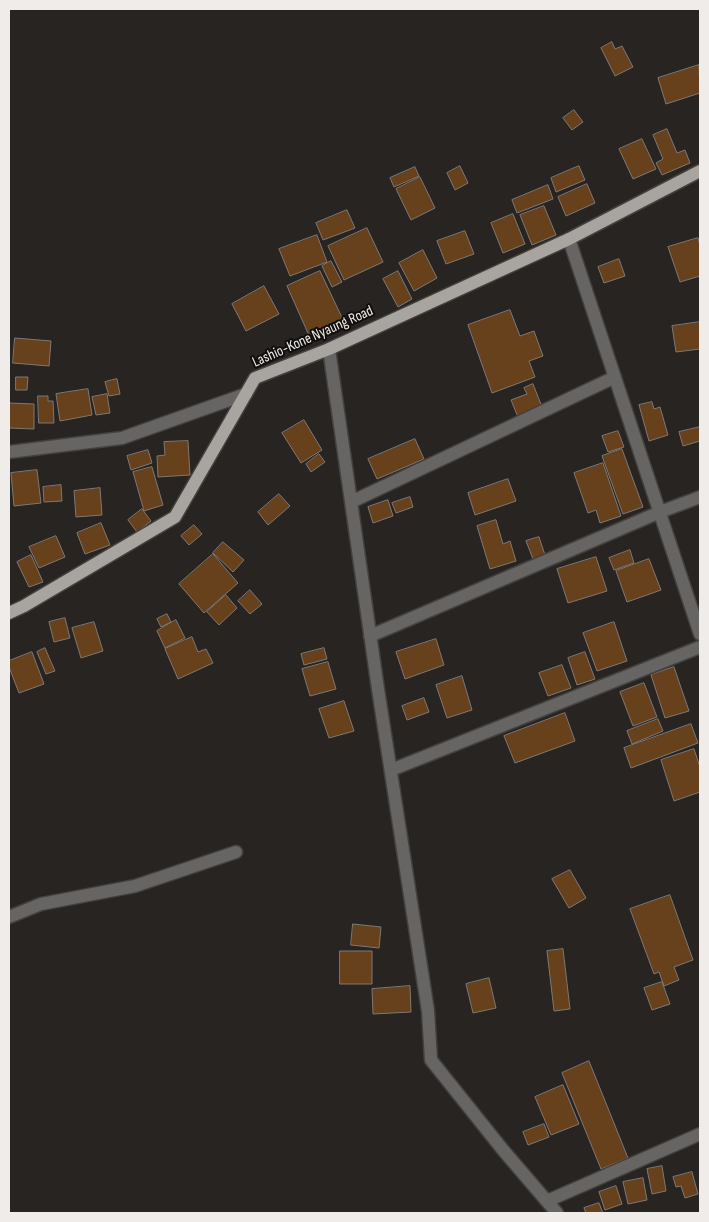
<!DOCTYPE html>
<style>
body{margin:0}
#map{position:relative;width:709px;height:1222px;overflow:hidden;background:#282421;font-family:"Sofia Sans Condensed",sans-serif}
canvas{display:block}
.frame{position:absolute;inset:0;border:10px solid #efecea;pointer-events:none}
</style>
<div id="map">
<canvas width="709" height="1222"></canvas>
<div class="frame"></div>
</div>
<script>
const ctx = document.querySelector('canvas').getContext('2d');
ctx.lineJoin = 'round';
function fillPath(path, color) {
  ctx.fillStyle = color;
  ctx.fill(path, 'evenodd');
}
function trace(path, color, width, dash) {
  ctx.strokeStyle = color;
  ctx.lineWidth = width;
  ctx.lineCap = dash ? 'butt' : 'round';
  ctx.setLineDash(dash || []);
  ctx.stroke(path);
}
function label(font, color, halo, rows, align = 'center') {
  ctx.font = font + ' "Sofia Sans Condensed",sans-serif';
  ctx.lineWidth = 4;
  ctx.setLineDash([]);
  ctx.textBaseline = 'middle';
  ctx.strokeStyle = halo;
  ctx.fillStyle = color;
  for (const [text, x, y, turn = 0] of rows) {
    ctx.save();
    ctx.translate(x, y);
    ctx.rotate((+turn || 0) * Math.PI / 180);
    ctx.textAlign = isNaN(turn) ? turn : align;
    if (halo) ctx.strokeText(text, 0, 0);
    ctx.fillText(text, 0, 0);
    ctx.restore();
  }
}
const building = new Path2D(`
 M612,42l3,7 7,-3 11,21 -18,9 -14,-28z
 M699,65l1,28 -34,11 -8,-26z
 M574,110l9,12 -11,8 -9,-12z
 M667,129l10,24 8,-3 5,13 -28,12 -6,-12 7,-4 -10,-24z
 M642,139l14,30 -23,10 -14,-30z
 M460,166l8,17 -13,7 -8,-17z
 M579,166l6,14 -29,12 -5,-14z
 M415,167l4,9 -25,11 -4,-9z
 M420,177l15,31 -24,12 -15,-31z
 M587,184l8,19 -29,13 -8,-19z
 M548,185l5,14 -36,14 -5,-13z
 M544,206l12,29 -24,10 -12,-30z
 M347,210l8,18 -32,12 -7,-17z
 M513,214l12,30 -22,9 -12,-30z
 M367,228l16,34 -39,18 -16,-34z
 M465,231l9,23 -28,10 -9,-23z
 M317,235l10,27 -37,14 -11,-27z
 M698,238l2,7v31l-20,6 -12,-35z
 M423,250l14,28 -23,13 -15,-28z
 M619,259l6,17 -21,7 -6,-16z
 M331,261l11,21 -10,5 -10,-21z
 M320,271l25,53 -34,16 -24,-54z
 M398,271l14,28 -14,8 -15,-28z
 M264,286l15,28 -33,17 -14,-27z
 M510,310l10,26 14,-5 9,25 -14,5 6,16 -43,16 -24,-68z
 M700,322v27l-24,3 -4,-26z
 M15,338l36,3 -2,25 -36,-3z
 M16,377h12l-1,13h-11z
 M117,379l3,15 -11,2 -4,-14z
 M533,384l9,23 -24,10 -7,-17 16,-6 -3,-6z
 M88,389l4,26 -32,6 -4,-27z
 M107,394l3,19 -14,2 -4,-18z
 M38,396h10v5h5l1,22h-15z
 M652,402l2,7 6,-2 8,28 -19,6 -10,-36z
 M9,403l25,1v25l-25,-1z
 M304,420l18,30 -21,13 -19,-30z
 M700,427v14l-17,5 -4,-14z
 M618,431l6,16 -16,5 -6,-16z
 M415,439l9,20 -47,20 -9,-20z
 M188,441l2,34 -32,2 -1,-21 8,-1 -1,-13z
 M622,449l21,58 -20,7 -21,-58z
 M148,450l4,13 -21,7 -4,-14z
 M319,454l6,8 -14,10 -5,-8z
 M603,463l18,53 -21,7 -4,-13 -8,3 -14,-40z
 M152,467l11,38 -19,6 -11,-39z
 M37,470l4,33 -27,3 -3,-33z
 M508,479l8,22 -41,14 -7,-22z
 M61,485l1,16 -18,1 -1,-15z
 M100,488l2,27 -26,2 -2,-26z
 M279,494l11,12 -22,19 -10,-13z
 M410,497l3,10 -17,6 -4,-10z
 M388,500l5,16 -20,7 -5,-16z
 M142,509l9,12 -14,11 -9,-12z
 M496,520l7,24 7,-3 6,20 -26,8 -13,-43z
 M101,523l9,22 -25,9 -8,-21z
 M194,525l8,9 -13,11 -8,-9z
 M56,536l9,21 -26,11 -10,-21z
 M539,537l6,18 -12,4 -7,-18z
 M223,542l21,18 -11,12 -20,-19z
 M630,550l4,13 -20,7 -5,-12z
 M213,554l25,29 -34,30 -25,-29z
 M31,555l12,27 -14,5 -12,-25z
 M596,557l11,34 -39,12 -11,-34z
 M649,559l12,31 -34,12 -11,-31z
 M250,590l12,14 -12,10 -12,-13z
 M226,595l11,13 -18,17 -12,-13z
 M167,614l4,8 -10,5 -4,-8z
 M65,618l5,20 -16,4 -5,-20z
 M176,620l9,18 -20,10 -8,-17z
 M94,622l9,29 -22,7 -9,-30z
 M614,622l13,39 -30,10 -14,-38z
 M192,637l6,15 8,-3 7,14 -35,16 -13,-30z
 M436,639l8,26 -39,14 -9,-27z
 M45,648l10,23 -9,3 -9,-22z
 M324,648l3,11 -23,6 -3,-11z
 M32,652l12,32 -25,9 -10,-26v-6z
 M585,652l10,27 -18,6 -9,-27z
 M328,662l8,27 -26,7 -8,-27z
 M562,665l9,23 -23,8 -9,-23z
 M674,667l15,44 -24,7 -14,-43z
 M462,676l10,34 -25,8 -11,-33z
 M644,683l13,34 -24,9 -13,-34z
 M424,698l5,14 -22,8 -5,-14z
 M344,701l10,30 -25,7 -10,-29z
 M565,713l10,28 -60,22 -11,-27z
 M658,719l5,12 -31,13 -5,-13z
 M691,724l7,19 -67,25 -7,-20z
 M694,749l6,18v25l-26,9 -13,-41z
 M570,870l16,28 -17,10 -17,-29z
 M670,895l23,65 -19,7 5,13 -15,6 -5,-14 -5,2 -24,-65z
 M353,924l28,3 -2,21 -28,-3z
 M563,949l7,60 -16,2 -7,-60z
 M340,951h32v33h-32z
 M489,978l7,30 -23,5 -7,-29z
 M662,982l8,22 -18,6 -8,-22z
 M410,986l1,26 -38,2 -1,-25z
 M589,1061l39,97 -27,11 -39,-96z
 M563,1085l16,39 -28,11 -16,-38z
 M544,1124l5,13 -21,8 -5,-13z
 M662,1166l4,25 -14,3 -5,-25z
 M692,1172l6,22 -13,4 -4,-12 -5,1 -3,-10z
 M643,1178l4,22 -19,4 -5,-22z
 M616,1186l6,18 -17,6 -6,-18z
 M599,1203l4,10h-17l-2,-5z`);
fillPath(building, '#67401c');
trace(building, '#7e7975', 1);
const minor = new Path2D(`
 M569,239l131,395
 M329,349l49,340 50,322 3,49 72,90 54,63
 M9,452l113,-14 124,-44
 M351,502l264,-125
 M370,636l290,-124 40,-15
 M391,770l309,-123
 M9,917l32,-13 94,-18 101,-34
 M547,1201l153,-67`);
const major = new Path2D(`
 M9,613l15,-7 151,-89 80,-139 74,-29 240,-110 131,-68`);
trace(minor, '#44403d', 15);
trace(major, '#44403d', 15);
trace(minor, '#666563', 12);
trace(major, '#a8a5a1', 12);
label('15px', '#efecea', '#100e0c', [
 ["Lashio-Kone Nyaung Road",313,337,-24]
]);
</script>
